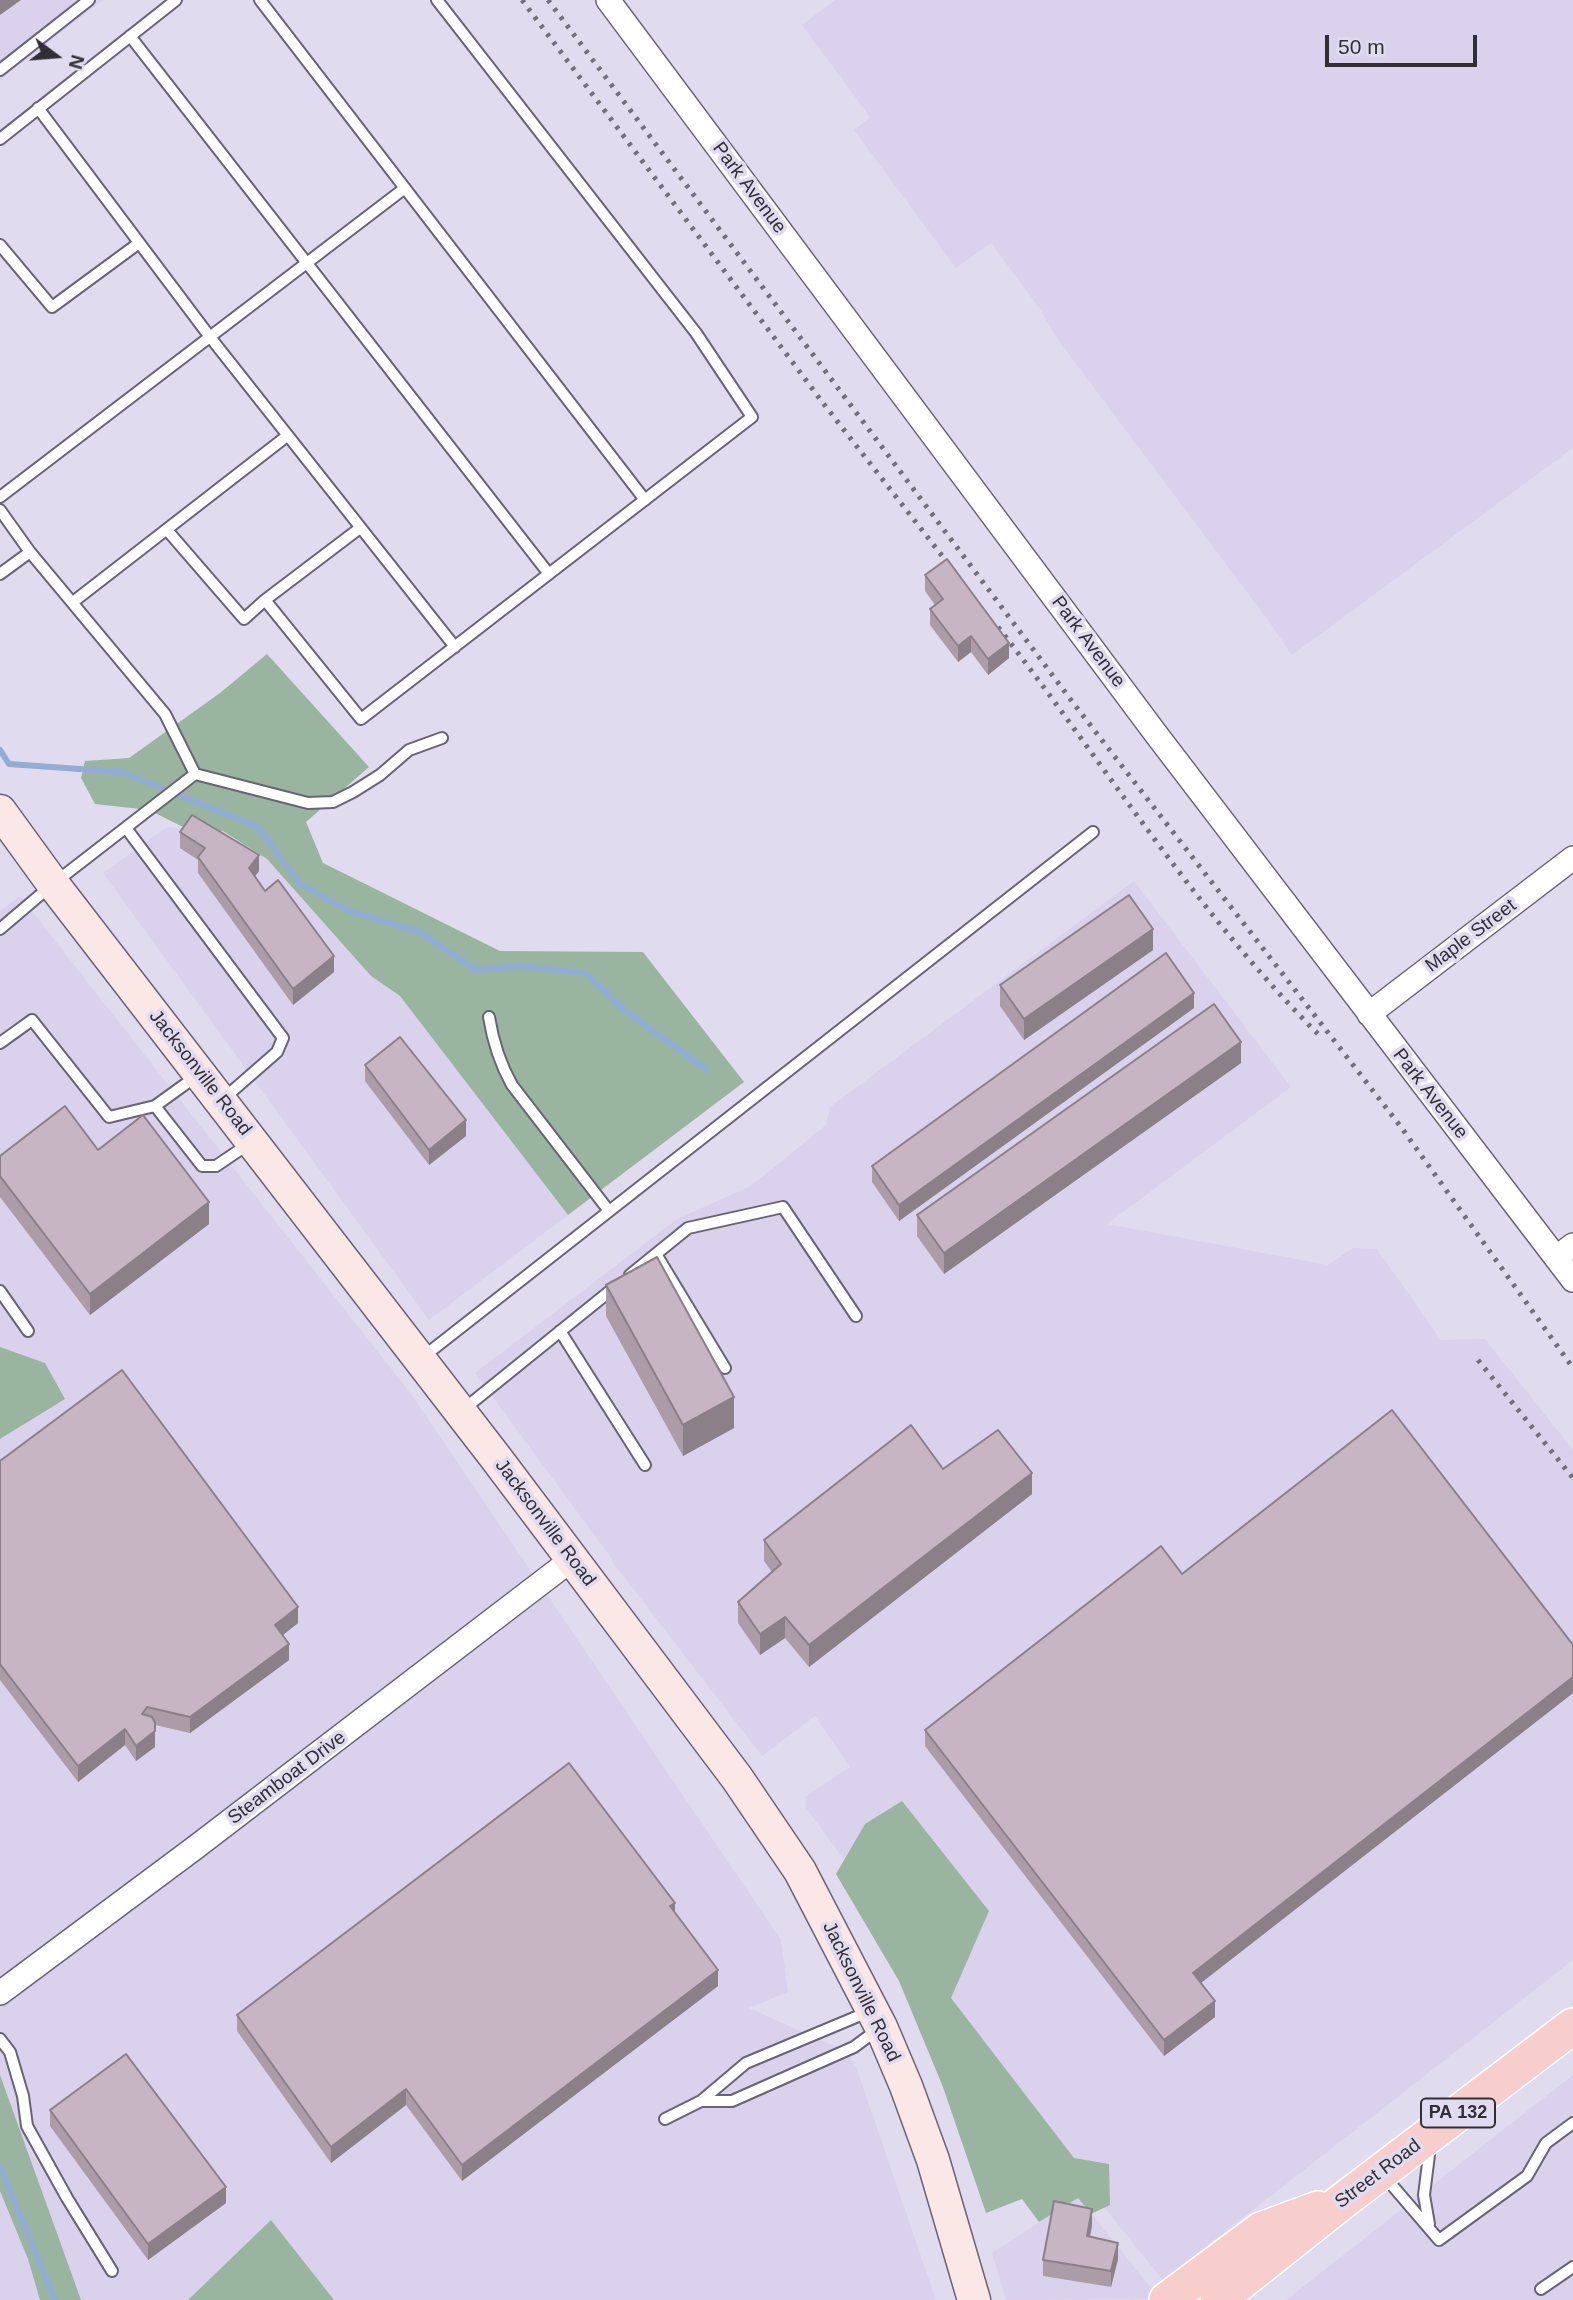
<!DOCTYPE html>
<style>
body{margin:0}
#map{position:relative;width:1573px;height:2300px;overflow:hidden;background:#e1dbef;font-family:Arial,sans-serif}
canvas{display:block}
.north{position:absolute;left:21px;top:21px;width:70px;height:70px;-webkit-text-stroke:5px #e1dbef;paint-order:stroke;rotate:106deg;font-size:19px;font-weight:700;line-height:28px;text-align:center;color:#312e36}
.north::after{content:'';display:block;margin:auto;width:24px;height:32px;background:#312e36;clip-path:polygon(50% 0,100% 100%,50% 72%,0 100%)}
.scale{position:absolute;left:1325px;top:35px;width:152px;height:32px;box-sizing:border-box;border:4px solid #312e36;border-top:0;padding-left:9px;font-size:21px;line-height:24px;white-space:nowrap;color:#312e36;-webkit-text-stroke:5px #e1dbef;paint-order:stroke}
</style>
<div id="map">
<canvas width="1573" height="2300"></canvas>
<div class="north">N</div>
<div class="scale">50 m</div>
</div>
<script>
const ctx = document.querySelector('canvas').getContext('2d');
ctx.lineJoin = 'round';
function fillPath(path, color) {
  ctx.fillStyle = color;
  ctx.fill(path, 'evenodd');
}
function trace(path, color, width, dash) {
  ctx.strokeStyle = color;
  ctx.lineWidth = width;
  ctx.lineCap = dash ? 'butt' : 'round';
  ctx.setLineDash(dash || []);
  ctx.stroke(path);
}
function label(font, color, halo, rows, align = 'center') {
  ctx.font = font + ' Arial,sans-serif';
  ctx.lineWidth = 7;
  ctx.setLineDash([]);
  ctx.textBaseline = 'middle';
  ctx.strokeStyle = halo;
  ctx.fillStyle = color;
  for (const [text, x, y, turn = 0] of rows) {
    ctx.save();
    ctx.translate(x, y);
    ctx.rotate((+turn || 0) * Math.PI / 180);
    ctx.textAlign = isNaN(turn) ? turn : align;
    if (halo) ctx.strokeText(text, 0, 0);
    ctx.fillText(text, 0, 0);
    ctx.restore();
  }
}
fillPath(new Path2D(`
 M0,0h103l-103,80z
 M835,0h738v448l-281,207 -22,-32 -214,-286 -16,-28 -49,-66 -35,25 -102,-138 16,-13 -68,-92z
 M167,827l56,4 44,28 104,117 29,20 168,219 -139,105 -326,-447z
 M1134,881l157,206 -184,137 221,41 25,-17 24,1 64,91 44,-1 88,111v510l-410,320 -91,-112 -266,-360 -1,-11 45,-30 -35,-51 -53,40 -151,-196 1,-1 -137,-186 202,-154 74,-33 75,-61 4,-18z
 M20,896l391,498 370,546 7,52 -39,16 96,43 11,16 80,233h-936v-1389z
 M1573,2075v225h-287z
 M1078,2197l82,102 -154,1 -14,-47z`), '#dad1ed');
fillPath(new Path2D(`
 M267,654l102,113 -63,55 17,41 177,88 143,1 101,130 -176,133 -168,-219 -29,-20 -104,-117 -44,-28 -34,-1 -40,-20 -54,-6 -14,-26 4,-17 44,-3 91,-65z
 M0,1347l45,16 20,36 -65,40z
 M902,1801l87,110 -38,87 123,160 35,6 1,41 -19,9 -13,-16 -39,24 -17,-23 -36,14 -43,-126 -44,-106 -63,-107 29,-50z
 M0,2075l81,225h-41l-12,-41 -28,-68z
 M271,2220l63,80h-146z`), '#99b5a0');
trace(new Path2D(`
 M0,750l9,14 113,8 136,55 41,56 50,28 71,21 56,38 42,-4 68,7 37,36 84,61
 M0,2166l55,134`), '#93acd5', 6);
const service = new Path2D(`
 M260,0l385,500
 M130,36l419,538
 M0,70l89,-70
 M38,108l172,229 245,310
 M0,139l176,-139
 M0,245l52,62 87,-64
 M0,497l405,-309
 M0,510l30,42
 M167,530l77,89 21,-19 96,119 391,-302 -56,-84 -259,-333
 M0,574l30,-22 135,162 30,60 -142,110 -53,45
 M265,600l95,-72
 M73,602l214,-166
 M195,774l113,29 25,-1 20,-10 27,-17 29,-25 33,-12
 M126,828l157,210 -6,14 -55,48
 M489,1017c4,25 10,45 23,68l97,126
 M0,1043l32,-23 77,97 46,-11 43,-31
 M155,1106l47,60h14l34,-23
 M656,1254l69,114
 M630,1275l58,-47 95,-21 73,109
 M0,1291l28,40
 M560,1331l85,134
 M423,1357l670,-525
 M464,1409l151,-122
 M0,2039l10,13 13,44 4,30 40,72 45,73
 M701,2101h31l122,-54 23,-17
 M665,2119l36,-18 45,-38 122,-51
 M1385,2177l54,63 88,-64 19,-33 27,-20
 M1429,2224l-5,-29 6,-48
 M1541,2289l32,-22`);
const minor = new Path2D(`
 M608,0l548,734 417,546
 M1369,1014l204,-156
 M1556,1258l17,-13
 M0,1993l196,-146 375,-287`);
const secondary = new Path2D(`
 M0,811l53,73 443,574 241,320 63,93 81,156 25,59 27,74 41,140`);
const primary = new Path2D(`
 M1167,2300l94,-70 57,-21
 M1218,2300l126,-100 229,-174`);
trace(service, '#686375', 14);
trace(minor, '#686375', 26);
trace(secondary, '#686375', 35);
trace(primary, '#fff', 38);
trace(service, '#fff', 10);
trace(minor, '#fff', 23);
trace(secondary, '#fbe7e5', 32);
trace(primary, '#f7cecb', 35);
trace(new Path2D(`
 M522,0l301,403 134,172
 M548,0l526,704 327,423 172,241
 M998,627c107,137 199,287 322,409
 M1478,1360l95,118`), '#726e7a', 5, [3.5, 7]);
fillPath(new Path2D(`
 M925,575l84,83 -21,17 -17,-23 -13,10 -28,-37v-16l5,-4 -10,-14z
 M180,832l79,39 -4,5 10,15 69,81 -41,33 -95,-132v-13l-18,-12z
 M1153,950l-129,90 -24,-34v-21z
 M1194,1008l-295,213 -27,-39v-16z
 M1241,1063l-297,211 -27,-38v-21z
 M365,1065l101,71 -37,29 -64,-84z
 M98,1150l111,74 -119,91 -90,-118v-41z
 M606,1285l128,143 -51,28 -77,-140z
 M0,1461l298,162 -15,12 6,25 -99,73 -35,-8v22l-19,14 -11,-16 -47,37 -78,-102z
 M943,1469l89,25 -223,173 -24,-29 -25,17 -22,-32v-21l34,-30 -8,-11v-21z
 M1182,1574l391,71v48l-372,290 14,34 -51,39 -239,-310v-16z
 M675,1912l43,74 -256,195 -56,-76 -75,58 -94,-132v-16z
 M50,2110l176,93 -78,57 -98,-134z
 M1092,2225l-2,12 28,22 -7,28 -68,-11v-16z`), '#ab9ca8');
fillPath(new Path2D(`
 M0,0h21l-21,15z
 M971,636v16l-13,10v-16z
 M1009,643v15l-21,17v-16z
 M259,855v16l-10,13v-16z
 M1153,929v21l-129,90v-21z
 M334,956v16l-41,33v-16z
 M1194,993v15l-295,213v-16z
 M1241,1042v21l-297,211v-21z
 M466,1120v16l-37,29v-15z
 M209,1202v22l-119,91v-21z
 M734,1397v31l-51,28v-31z
 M1032,1473v21l-223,173v-22z
 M298,1607v16l-23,18v-16z
 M785,1617v21l-25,17v-21z
 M289,1644v16l-99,73v-16z
 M1573,1677v16l-380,296v-16z
 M125,1729v16l-47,37v-16z
 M155,1731v16l-19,14v-15z
 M675,1903v16l-5,-13z
 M718,1970v16l-256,195v-16z
 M1215,2001v16l-51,39v-16z
 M406,2089v16l-75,58v-16z
 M226,2187v16l-78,57v-16z
 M1092,2209v16l-5,27v-16z
 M1118,2243v16l-7,28v-16z`), '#8b7f88');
const building = new Path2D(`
 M947,559l62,84 -21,16 -17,-23 -13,10 -28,-37 13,-10 -18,-24z
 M192,815l67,40 -10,13 16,23 13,-11 56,76 -41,33 -95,-132 7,-9 -25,-16z
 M1129,895l24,34 -129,90 -24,-34z
 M1166,953l28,40 -295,212 -27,-39z
 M1214,1004l27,38 -297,211 -27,-38z
 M400,1037l66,83 -37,30 -64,-85z
 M65,1106l33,44 45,-35 66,87 -119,92 -90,-118v-20z
 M657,1257l77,140 -51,28 -77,-140z
 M122,1370l176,237 -23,18 14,19 -99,73 -43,-10 -5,7 10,3 3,6v8l-19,15 -11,-17 -47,37 -78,-102v-203z
 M1392,1410l181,235v32l-380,296 22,28 -51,39 -239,-310 236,-184 21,28z
 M911,1425l32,44 55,-39 34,43 -223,172 -24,-28 -25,17 -22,-32 43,-38 -17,-24z
 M569,1763l106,140 -5,3 48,64 -256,195 -56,-76 -75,58 -94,-132z
 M126,2054l100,133 -78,57 -98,-134z
 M1054,2201l38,8 -5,27 31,7 -7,28 -68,-11z`);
fillPath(building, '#c7b5c3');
trace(building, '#8b7f88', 2);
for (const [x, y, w] of [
 [1458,2113,74]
]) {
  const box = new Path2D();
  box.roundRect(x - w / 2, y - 14.5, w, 29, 5);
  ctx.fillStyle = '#e1dbef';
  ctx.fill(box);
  trace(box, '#312e36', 2);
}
label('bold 18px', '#312e36', null, [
 ["PA 132",1458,2113]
]);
label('19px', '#312e36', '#e1dbef', [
 ["Park Avenue",749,188,53],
 ["Park Avenue",1088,642,53],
 ["Maple Street",1471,936,-37],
 ["Jacksonville Road",200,1073,52],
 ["Park Avenue",1430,1094,52],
 ["Jacksonville Road",545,1523,53],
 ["Steamboat Drive",287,1778,-37],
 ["Jacksonville Road",861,1992,64],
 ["Street Road",1378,2174,-37]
]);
</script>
